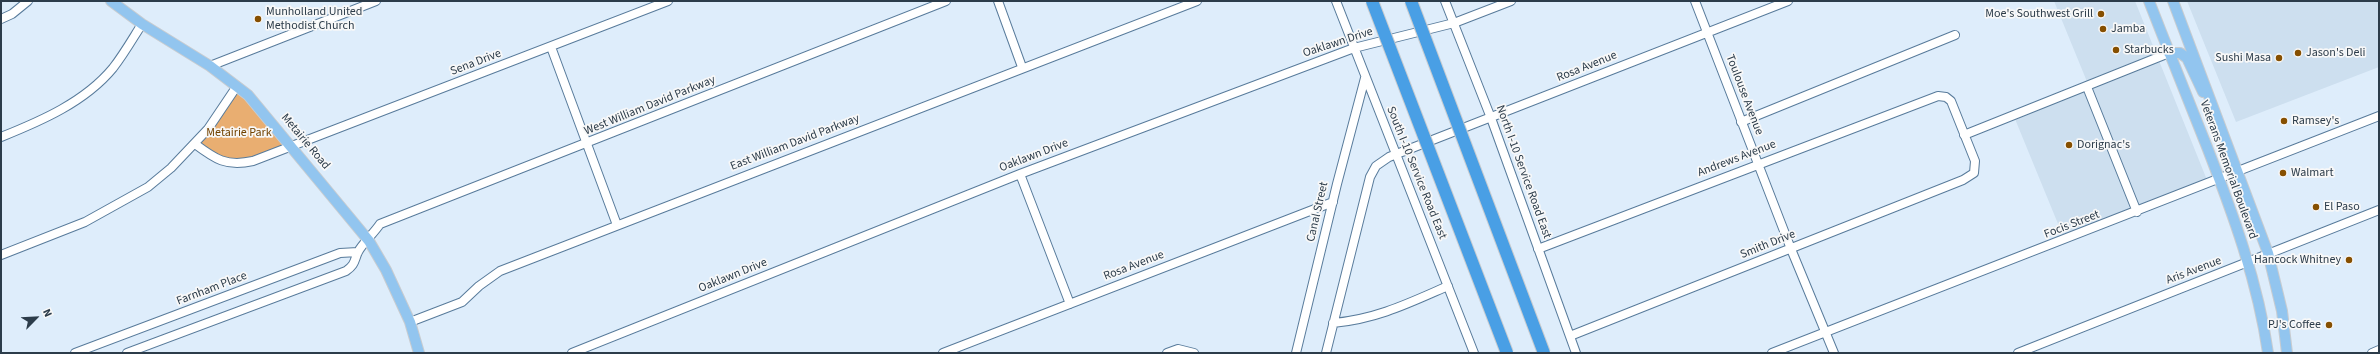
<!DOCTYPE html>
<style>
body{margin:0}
#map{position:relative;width:2380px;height:354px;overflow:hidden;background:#deedfb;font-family:"Source Sans 3",sans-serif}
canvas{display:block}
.frame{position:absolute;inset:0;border:2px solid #2c3c4a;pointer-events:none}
.north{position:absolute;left:16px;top:298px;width:40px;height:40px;-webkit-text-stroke:3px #f8f8f8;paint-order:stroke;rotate:66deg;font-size:11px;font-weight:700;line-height:16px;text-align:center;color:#2c3c4a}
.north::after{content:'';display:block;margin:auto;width:14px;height:18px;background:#2c3c4a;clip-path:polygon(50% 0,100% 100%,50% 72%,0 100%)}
</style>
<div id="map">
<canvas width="2380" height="354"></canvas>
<div class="frame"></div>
<div class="north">N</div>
</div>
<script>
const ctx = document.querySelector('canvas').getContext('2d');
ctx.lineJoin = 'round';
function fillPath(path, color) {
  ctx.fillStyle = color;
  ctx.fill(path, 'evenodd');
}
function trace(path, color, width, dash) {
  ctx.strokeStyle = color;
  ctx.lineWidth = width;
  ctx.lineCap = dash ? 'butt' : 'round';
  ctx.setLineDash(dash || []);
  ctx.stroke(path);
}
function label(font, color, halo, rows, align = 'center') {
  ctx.font = font + ' "Source Sans 3",sans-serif';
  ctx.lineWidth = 3.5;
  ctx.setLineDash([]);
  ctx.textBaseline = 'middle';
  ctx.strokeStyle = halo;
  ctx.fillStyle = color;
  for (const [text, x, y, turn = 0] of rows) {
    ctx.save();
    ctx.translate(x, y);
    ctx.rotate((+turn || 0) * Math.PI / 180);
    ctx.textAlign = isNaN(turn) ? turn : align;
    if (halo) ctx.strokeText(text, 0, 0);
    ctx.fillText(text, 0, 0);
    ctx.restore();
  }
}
fillPath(new Path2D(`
 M2054,1h81l72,179 -144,56 -48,-117 75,-30z
 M2187,1h192v66l-143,55z`), '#cddfef');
fillPath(new Path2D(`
 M237,86l55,60 -48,17 -27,-2 -22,-17z`), '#e9ae71');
const minor = new Path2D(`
 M998,1l24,66
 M1336,1l138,352
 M1445,1l46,117 85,235
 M1695,1l96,248 43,104
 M1,19l11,-5 16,-13
 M551,47l66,178
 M210,66l166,-65
 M2087,87l50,125
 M1741,122l214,-87
 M1964,135l205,-82
 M1,137c40,-16 84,-35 112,-69 11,-14 20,-30 29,-44
 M195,144c20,15 31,23 58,17l415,-160
 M1020,174l50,130
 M1538,249l400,-153 8,1 5,4 24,60 -1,12 -11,7 -393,156
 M1,255l84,-33 63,-35 23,-19 37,-39 29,-43
 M410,322l52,-20 17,-16 21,-15 697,-270
 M1333,323c44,-4 76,-20 115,-37
 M75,353l265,-100 18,-1
 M127,353l219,-82c9,-6 8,-10 12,-19 4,-8 16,-19 22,-28l566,-223
 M572,353l448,-179 334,-126 100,-25 57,-22
 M943,353l390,-151
 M1167,353l11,-4 16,4
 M1296,353l41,-169 28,-106
 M1326,353l44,-176 6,-11 13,-9 399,-156
 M1772,353l607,-237
 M2018,353l361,-143
 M2372,353l7,-3`);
const major = new Path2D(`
 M111,1l31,23 68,42 38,29 121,146 17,29 24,52 9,31
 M2149,1c19,49 39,98 58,146 26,67 51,135 61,206
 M2173,1l95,252 14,58 5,42
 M2169,53h11l7,5 16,34`);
trace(minor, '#587b9b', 10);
trace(major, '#c8ccd0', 12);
trace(minor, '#fff', 8);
trace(major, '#92c5ef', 10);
const highwayBridge = new Path2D(`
 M1372,1l135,352
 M1411,1l133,352`);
trace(highwayBridge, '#c8ccd0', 14, []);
trace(highwayBridge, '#499fe5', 12);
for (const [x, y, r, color] of [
 [2101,14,4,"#864f00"],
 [258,19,4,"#864f00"],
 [2103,29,4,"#864f00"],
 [2116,50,4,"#864f00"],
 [2298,53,4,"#864f00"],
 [2279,58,4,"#864f00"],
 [2284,121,4,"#864f00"],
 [2069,145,4,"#864f00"],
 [2283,173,4,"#864f00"],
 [2316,207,4,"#864f00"],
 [2349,260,4,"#864f00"],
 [2329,325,4,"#864f00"]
]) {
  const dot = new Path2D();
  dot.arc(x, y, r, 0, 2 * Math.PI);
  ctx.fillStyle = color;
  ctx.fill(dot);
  trace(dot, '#f8f8f8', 1.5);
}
label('12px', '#2c3c4a', '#f8f8f8', [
 ["Munholland United",266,12],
 ["Methodist Church",266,26],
 ["Moe's Southwest Grill",2093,14,"right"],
 ["Jamba",2111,29],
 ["Starbucks",2124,50],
 ["Jason's Deli",2306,53],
 ["Sushi Masa",2271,58,"right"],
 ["Ramsey's",2292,121],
 ["Dorignac's",2077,145],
 ["Walmart",2291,173],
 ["El Paso",2324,207],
 ["Hancock Whitney",2341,260,"right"],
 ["PJ's Coffee",2321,325,"right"]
], 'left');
label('12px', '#2c3c4a', '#f8f8f8', [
 ["Oaklawn Drive",1338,43,-18],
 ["Sena Drive",476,63,-21],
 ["Rosa Avenue",1587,67,-22],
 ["Toulouse Avenue",1744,95,69],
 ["West William David Parkway",650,106,-22],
 ["Metairie Road",305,142,50],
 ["East William David Parkway",795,143,-21],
 ["Oaklawn Drive",1034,156,-21],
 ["Andrews Avenue",1737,159,-21],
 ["Veterans Memorial Boulevard",2228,170,70],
 ["North I-10 Service Road East",1523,172,70],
 ["South I-10 Service Road East",1416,173,68],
 ["Canal Street",1318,212,-77],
 ["Focis Street",2072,225,-21],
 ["Smith Drive",1768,245,-22],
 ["Rosa Avenue",1134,266,-21],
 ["Aris Avenue",2194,271,-21],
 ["Oaklawn Drive",733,276,-22],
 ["Farnham Place",212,289,-21]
]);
label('12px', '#734300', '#f8f8f8', [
 ["Metairie Park",239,133]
]);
</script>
